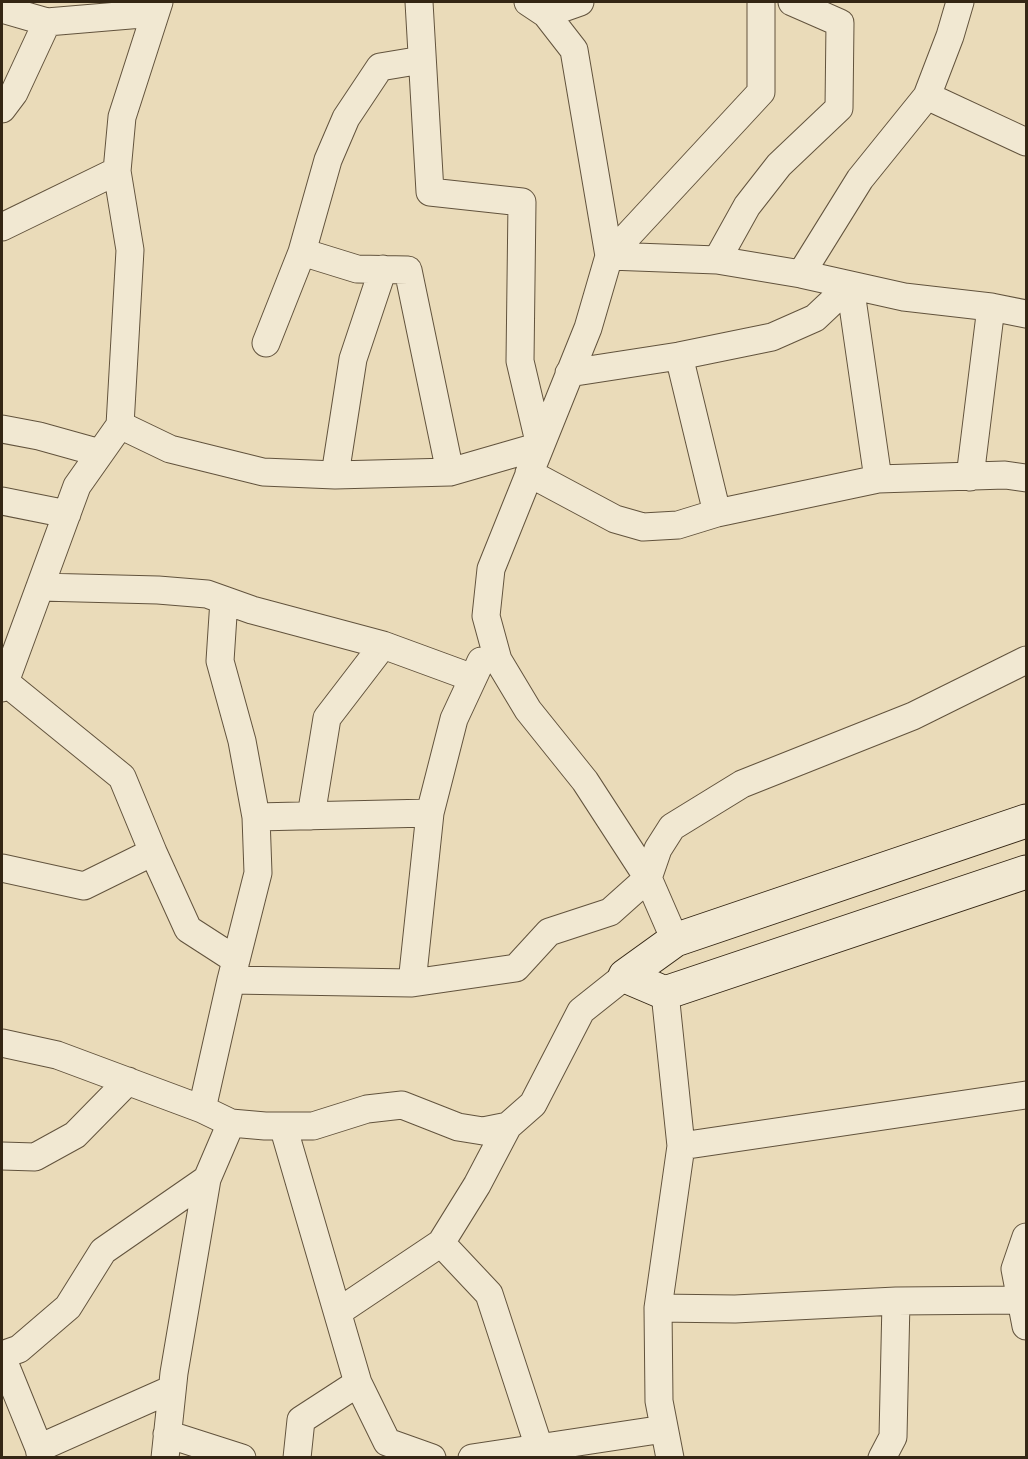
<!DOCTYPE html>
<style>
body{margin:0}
#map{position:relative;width:1028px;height:1459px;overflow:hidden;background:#eadbb9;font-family:"IM FELL French Canon",serif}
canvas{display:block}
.frame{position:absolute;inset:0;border:3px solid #342614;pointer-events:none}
</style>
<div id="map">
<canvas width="1028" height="1459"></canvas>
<div class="frame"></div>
</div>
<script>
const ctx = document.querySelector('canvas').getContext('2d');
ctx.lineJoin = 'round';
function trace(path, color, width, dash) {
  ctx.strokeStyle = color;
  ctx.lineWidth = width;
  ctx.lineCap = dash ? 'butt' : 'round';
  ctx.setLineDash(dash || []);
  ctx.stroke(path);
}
const street = new Path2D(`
 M2,9l45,13 107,-9
 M546,14l34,-12
 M927,96l99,46
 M2,109l12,-16 33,-71
 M2,227l115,-56
 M302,252l55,17 51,1 42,202
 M609,256l108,4 84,14 103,23 87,10 35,7
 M609,256l152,-164v-90
 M717,260l30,-54 32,-41 60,-57 1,-85 -48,-21
 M801,274l59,-95 67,-83 23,-60 10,-34
 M850,285l28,194
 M266,343l36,-91 26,-92 18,-42 34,-51 42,-7
 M679,356l38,157
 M569,373l110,-17 93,-19 43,-19 35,-33
 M120,425l50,24 93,23 72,3 115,-3 90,-26 -20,-85 2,-159 -92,-10 -11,-190
 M2,429l37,7 61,17
 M529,473l86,46 28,8 35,-2 39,-12 161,-34 127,-4 21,3
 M335,475l18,-116 30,-90
 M970,477l21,-170
 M2,501l65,13
 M40,587l118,3 49,4 45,16 131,35 90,33
 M5,682l117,95 31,75
 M2,688l3,-6 72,-196 43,-61 10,-175 -13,-79 5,-54 37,-115
 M311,816l16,-98 56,-73
 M256,817l174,-4
 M2,868l82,18 69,-34 35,77 48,31
 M675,940l-27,-62 10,-29 14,-22 70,-43 171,-68 113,-56
 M231,980l181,3 104,-15 33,-36 61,-20 38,-34 -63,-97 -57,-71 -30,-50 -12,-44 5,-47 97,-241 21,-72 -35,-206 -28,-36 -18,-12
 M412,983l18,-170 24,-94 27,-58
 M665,993l16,153 -23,162 1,93 11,57
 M2,1043l55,12 145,54 29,14 34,3h48l54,-17 35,-4 56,22 25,4 25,-5 25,-22 48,-93 44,-35
 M202,1109l29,-129 27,-107 -2,-56 -14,-76 -22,-80 4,-61
 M283,1126l75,257 29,59 45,16
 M681,1146l345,-51
 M2,1156l33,1 40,-22 53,-54
 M1026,1237l-11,32 11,57
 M441,1243l48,51 50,153
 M658,1308l77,1 161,-8 125,-1
 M338,1312l103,-69 36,-58 31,-59
 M2,1355l17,-6 49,-42 35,-56 104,-72
 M2,1357l37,91 2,10
 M167,1434l75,24
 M39,1448l133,-59
 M165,1458l9,-85 33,-194 24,-56
 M297,1458l4,-38 57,-37
 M472,1458l192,-29
 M882,1458l11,-21 3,-136`);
const secondary = new Path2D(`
 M1026,821l-351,119 -50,36 40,17 361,-121`);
trace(street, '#62533d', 29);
trace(secondary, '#342614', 35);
trace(street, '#f1e8d2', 27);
trace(secondary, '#f1e8d2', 33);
</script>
